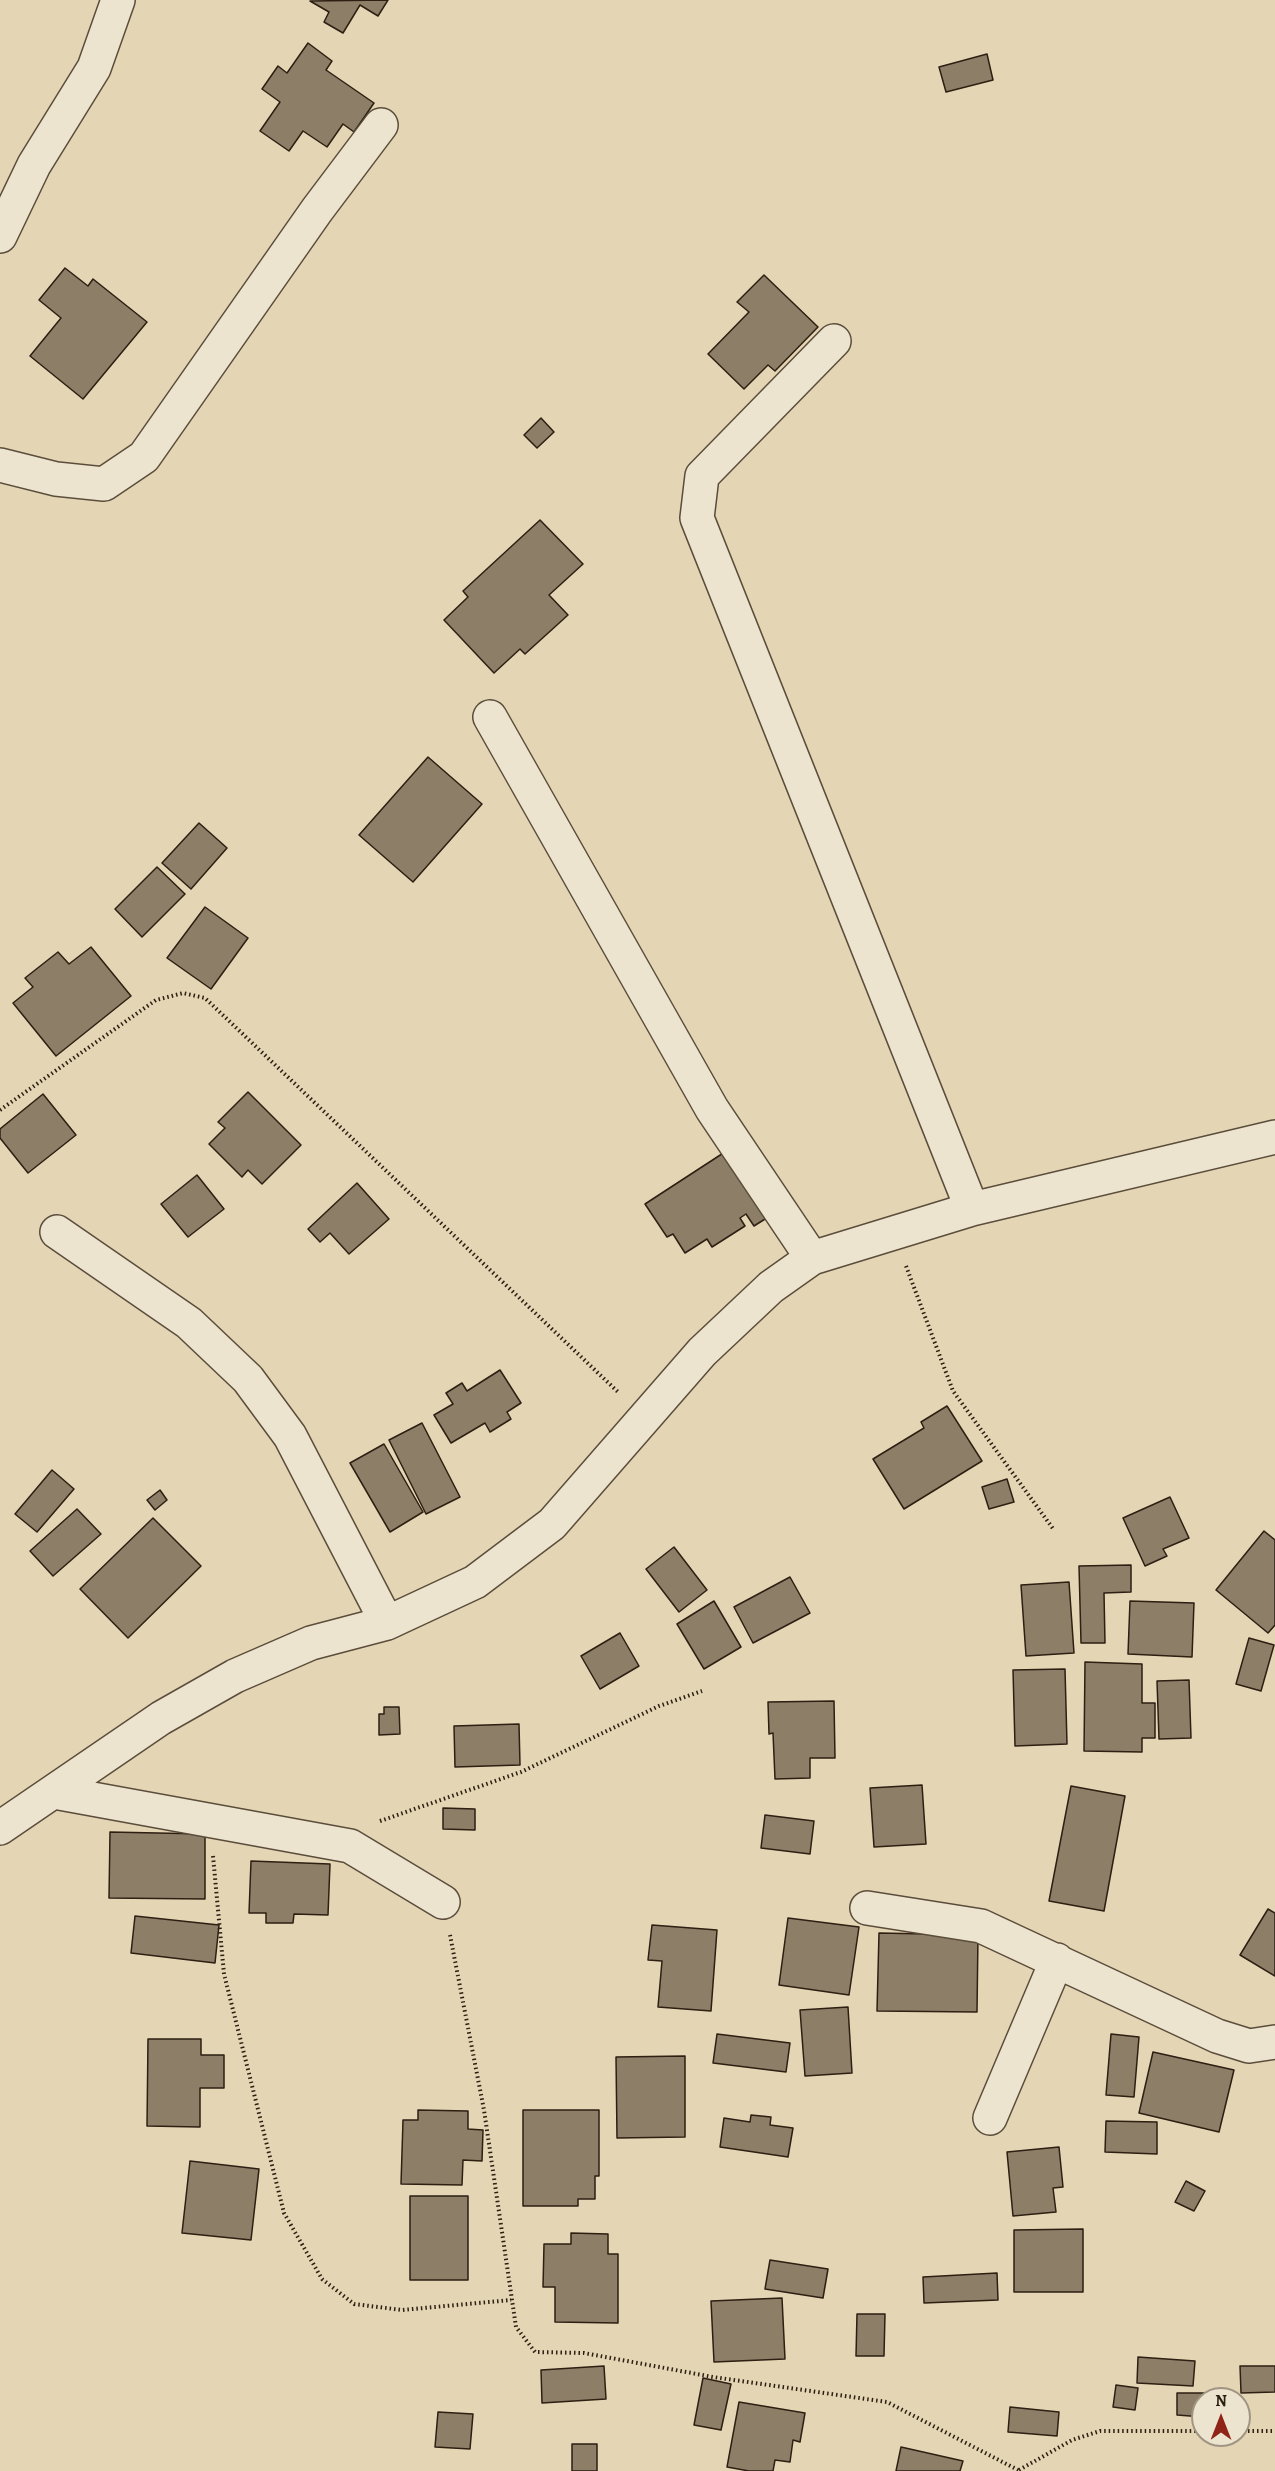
<!DOCTYPE html>
<style>
body{margin:0}
#map{position:relative;width:1275px;height:2471px;overflow:hidden;background:#e4d6b5;font-family:Alegreya,serif}
canvas{display:block}
.north{position:absolute;left:1191px;top:2387px;width:60px;height:60px;box-sizing:border-box;background:#ede4cf;border:2px solid #a09583;border-radius:50%;rotate:0deg;font-size:16px;font-weight:700;line-height:24px;text-align:center;color:#2d1f12}
.north::after{content:'';display:block;margin:auto;width:21px;height:27px;background:#8f2418;clip-path:polygon(50% 0,100% 100%,50% 72%,0 100%)}
</style>
<div id="map">
<canvas width="1275" height="2471"></canvas>
<div class="north">N</div>
</div>
<script>
const ctx = document.querySelector('canvas').getContext('2d');
ctx.lineJoin = 'round';
function fillPath(path, color) {
  ctx.fillStyle = color;
  ctx.fill(path, 'evenodd');
}
function trace(path, color, width, dash) {
  ctx.strokeStyle = color;
  ctx.lineWidth = width;
  ctx.lineCap = dash ? 'butt' : 'round';
  ctx.setLineDash(dash || []);
  ctx.stroke(path);
}
const building = new Path2D(`
 M388,0l-10,16 -18,-11 -17,28 -19,-11 5,-10 -19,-11z
 M308,43l24,18 -6,9 48,33 -20,29 -11,-8 -16,23 -24,-16 -14,20 -29,-20 20,-29 -18,-13 16,-23 9,7z
 M987,54l6,26 -47,12 -7,-25z
 M65,268l23,18 5,-7 54,43 -64,77 -53,-43 31,-38 -22,-18z
 M764,275l54,52 -43,44 -7,-6 -24,24 -36,-35 41,-42 -12,-10z
 M541,418l13,14 -17,16 -13,-13z
 M540,520l43,44 -34,31 19,20 -43,39 -5,-5 -26,24 -50,-53 24,-23 -5,-6z
 M428,757l54,47 -69,78 -54,-47z
 M199,823l28,25 -36,41 -29,-26z
 M157,867l28,27 -43,43 -27,-28z
 M205,907l43,31 -37,51 -44,-31z
 M91,947l40,49 -75,60 -43,-53 20,-16 -8,-9 33,-26 11,12z
 M248,1092l53,53 -39,39 -14,-14 -6,7 -33,-33 16,-16 -7,-6z
 M43,1094l33,41 -48,38 -28,-35v-9z
 M731,1148l42,66 -19,12 -8,-12 -6,4 5,8 -33,21 -5,-8 -22,14 -12,-19 -6,3 -22,-33z
 M197,1175l27,34 -36,28 -27,-33z
 M357,1183l32,36 -40,35 -19,-21 -10,9 -12,-13z
 M500,1370l21,33 -14,9 4,7 -21,13 -5,-9 -34,20 -17,-28 19,-11 -7,-11 16,-10 5,8z
 M947,1406l35,55 -78,48 -31,-50 51,-31 -3,-6z
 M422,1423l38,74 -34,17 -37,-74z
 M384,1444l39,68 -33,20 -40,-69z
 M52,1470l22,19 -37,43 -22,-18z
 M1007,1479l7,23 -25,7 -7,-22z
 M160,1490l7,10 -12,10 -8,-10z
 M1170,1497l19,41 -26,11 4,7 -22,10 -22,-48z
 M77,1509l24,25 -48,42 -23,-25z
 M153,1518l48,48 -73,72 -48,-49z
 M1264,1531l11,9v85l-7,8 -52,-43z
 M674,1547l33,43 -28,22 -33,-43z
 M1131,1565v27l-27,1 1,50h-24l-2,-77z
 M790,1577l20,36 -57,30 -19,-36z
 M1069,1582l5,71 -48,3 -5,-71z
 M714,1601l27,46 -37,22 -27,-45z
 M1130,1601l64,2 -2,54 -64,-3z
 M620,1633l19,33 -39,23 -19,-33z
 M1249,1638l25,7 -13,46 -25,-7z
 M1085,1662l57,2v39h13v35h-13v14l-58,-1z
 M1065,1669l2,75 -52,2 -2,-76z
 M1189,1680l2,58 -32,1 -2,-58z
 M834,1701l1,57h-25v20l-35,1 -2,-46 -4,1 -1,-32z
 M384,1707h15l1,27 -21,1v-21h5z
 M519,1724l1,41 -65,2 -1,-41z
 M922,1785l4,59 -52,3 -4,-59z
 M1071,1786l54,10 -21,115 -55,-10z
 M443,1808l32,1v21l-32,-1z
 M765,1815l49,6 -4,33 -49,-6z
 M110,1832l95,2v65l-96,-1z
 M251,1861l79,3 -2,51 -34,-1 -1,9h-27v-10h-17z
 M1268,1909l7,4v63l-35,-21z
 M135,1916l84,9 -4,38 -84,-10z
 M788,1918l71,9 -10,68 -70,-10z
 M652,1925l65,5 -6,81 -53,-4 4,-46 -14,-1z
 M879,1933l99,2 -1,77 -100,-1z
 M848,2007l4,66 -47,3 -5,-66z
 M717,2034l73,9 -4,29 -73,-9z
 M1111,2034l28,3 -5,60 -28,-2z
 M148,2039h53v16h23v33h-24v39l-53,-1z
 M1153,2052l81,18 -15,62 -80,-19z
 M685,2056v81l-68,1 -1,-81z
 M418,2110l50,1v18l15,1 -1,31 -19,-1 -1,25 -61,-1 2,-64h15z
 M523,2110h76v66h-4v23h-17v7h-55z
 M751,2115l20,2 -1,8 23,3 -5,29 -68,-10 4,-29 26,4z
 M1106,2121l51,1v32l-52,-2z
 M1059,2147l4,40 -10,1 3,24 -43,4 -6,-64z
 M190,2161l69,8 -8,71 -69,-7z
 M1186,2181l19,10 -11,20 -19,-9z
 M410,2196h58v84h-58z
 M1083,2229v63h-69v-62z
 M571,2233l37,1v20h10v69l-63,-1v-35h-12l1,-43h27z
 M770,2260l58,9 -5,29 -58,-9z
 M997,2273l1,27 -74,3 -1,-26z
 M782,2298l3,61 -71,3 -3,-61z
 M857,2314h28l-1,42h-28z
 M1138,2357l57,4 -2,25 -56,-3z
 M604,2366l2,33 -64,4 -1,-33z
 M1240,2366h35v26l-34,1z
 M703,2378l28,6 -10,46 -27,-5z
 M1116,2385l22,3 -3,22 -22,-3z
 M1177,2393h27l-1,24 -26,-2z
 M739,2402l66,11 -5,29 -7,-2 -3,22 -15,-2 -2,11h-24l-22,-4z
 M1010,2407l49,5 -2,24 -49,-4z
 M438,2412l35,2 -3,35 -35,-2z
 M572,2444h25v27h-25z
 M901,2447l62,14 -3,10h-64z`);
fillPath(building, '#8c7e67');
trace(building, '#2d1f12', 1.5);
const street = new Path2D(`
 M0,236l34,-71 60,-97 24,-68
 M834,341l-132,135 -5,42 275,691
 M0,465l56,14 48,5 40,-27 173,-247 64,-85
 M490,717l222,392 100,149
 M57,1232l132,91 59,56 42,57 97,187
 M54,1792l296,54 93,56
 M0,1828l161,-110 74,-42 76,-33 76,-20 88,-41 77,-58 150,-172 69,-65 41,-29 160,-49 303,-72
 M867,1908l114,18 236,110 32,10 26,-4
 M990,2118l67,-158`);
trace(street, '#5b4d3b', 36);
trace(new Path2D(`
 M0,1110l156,-110 27,-7 22,5 413,394
 M906,1266l47,125 101,139
 M380,1821l141,-49 138,-66 43,-15
 M213,1856l11,118 60,239 38,66 32,25 48,6 109,-10
 M450,1935l34,175 32,217 19,25 49,1 129,24 174,25 133,69
 M1239,2431h36
 M1019,2470l53,-30 28,-9h103`), '#2d1f12', 4, [1.5, 3]);
trace(street, '#ede4cf', 33);
</script>
